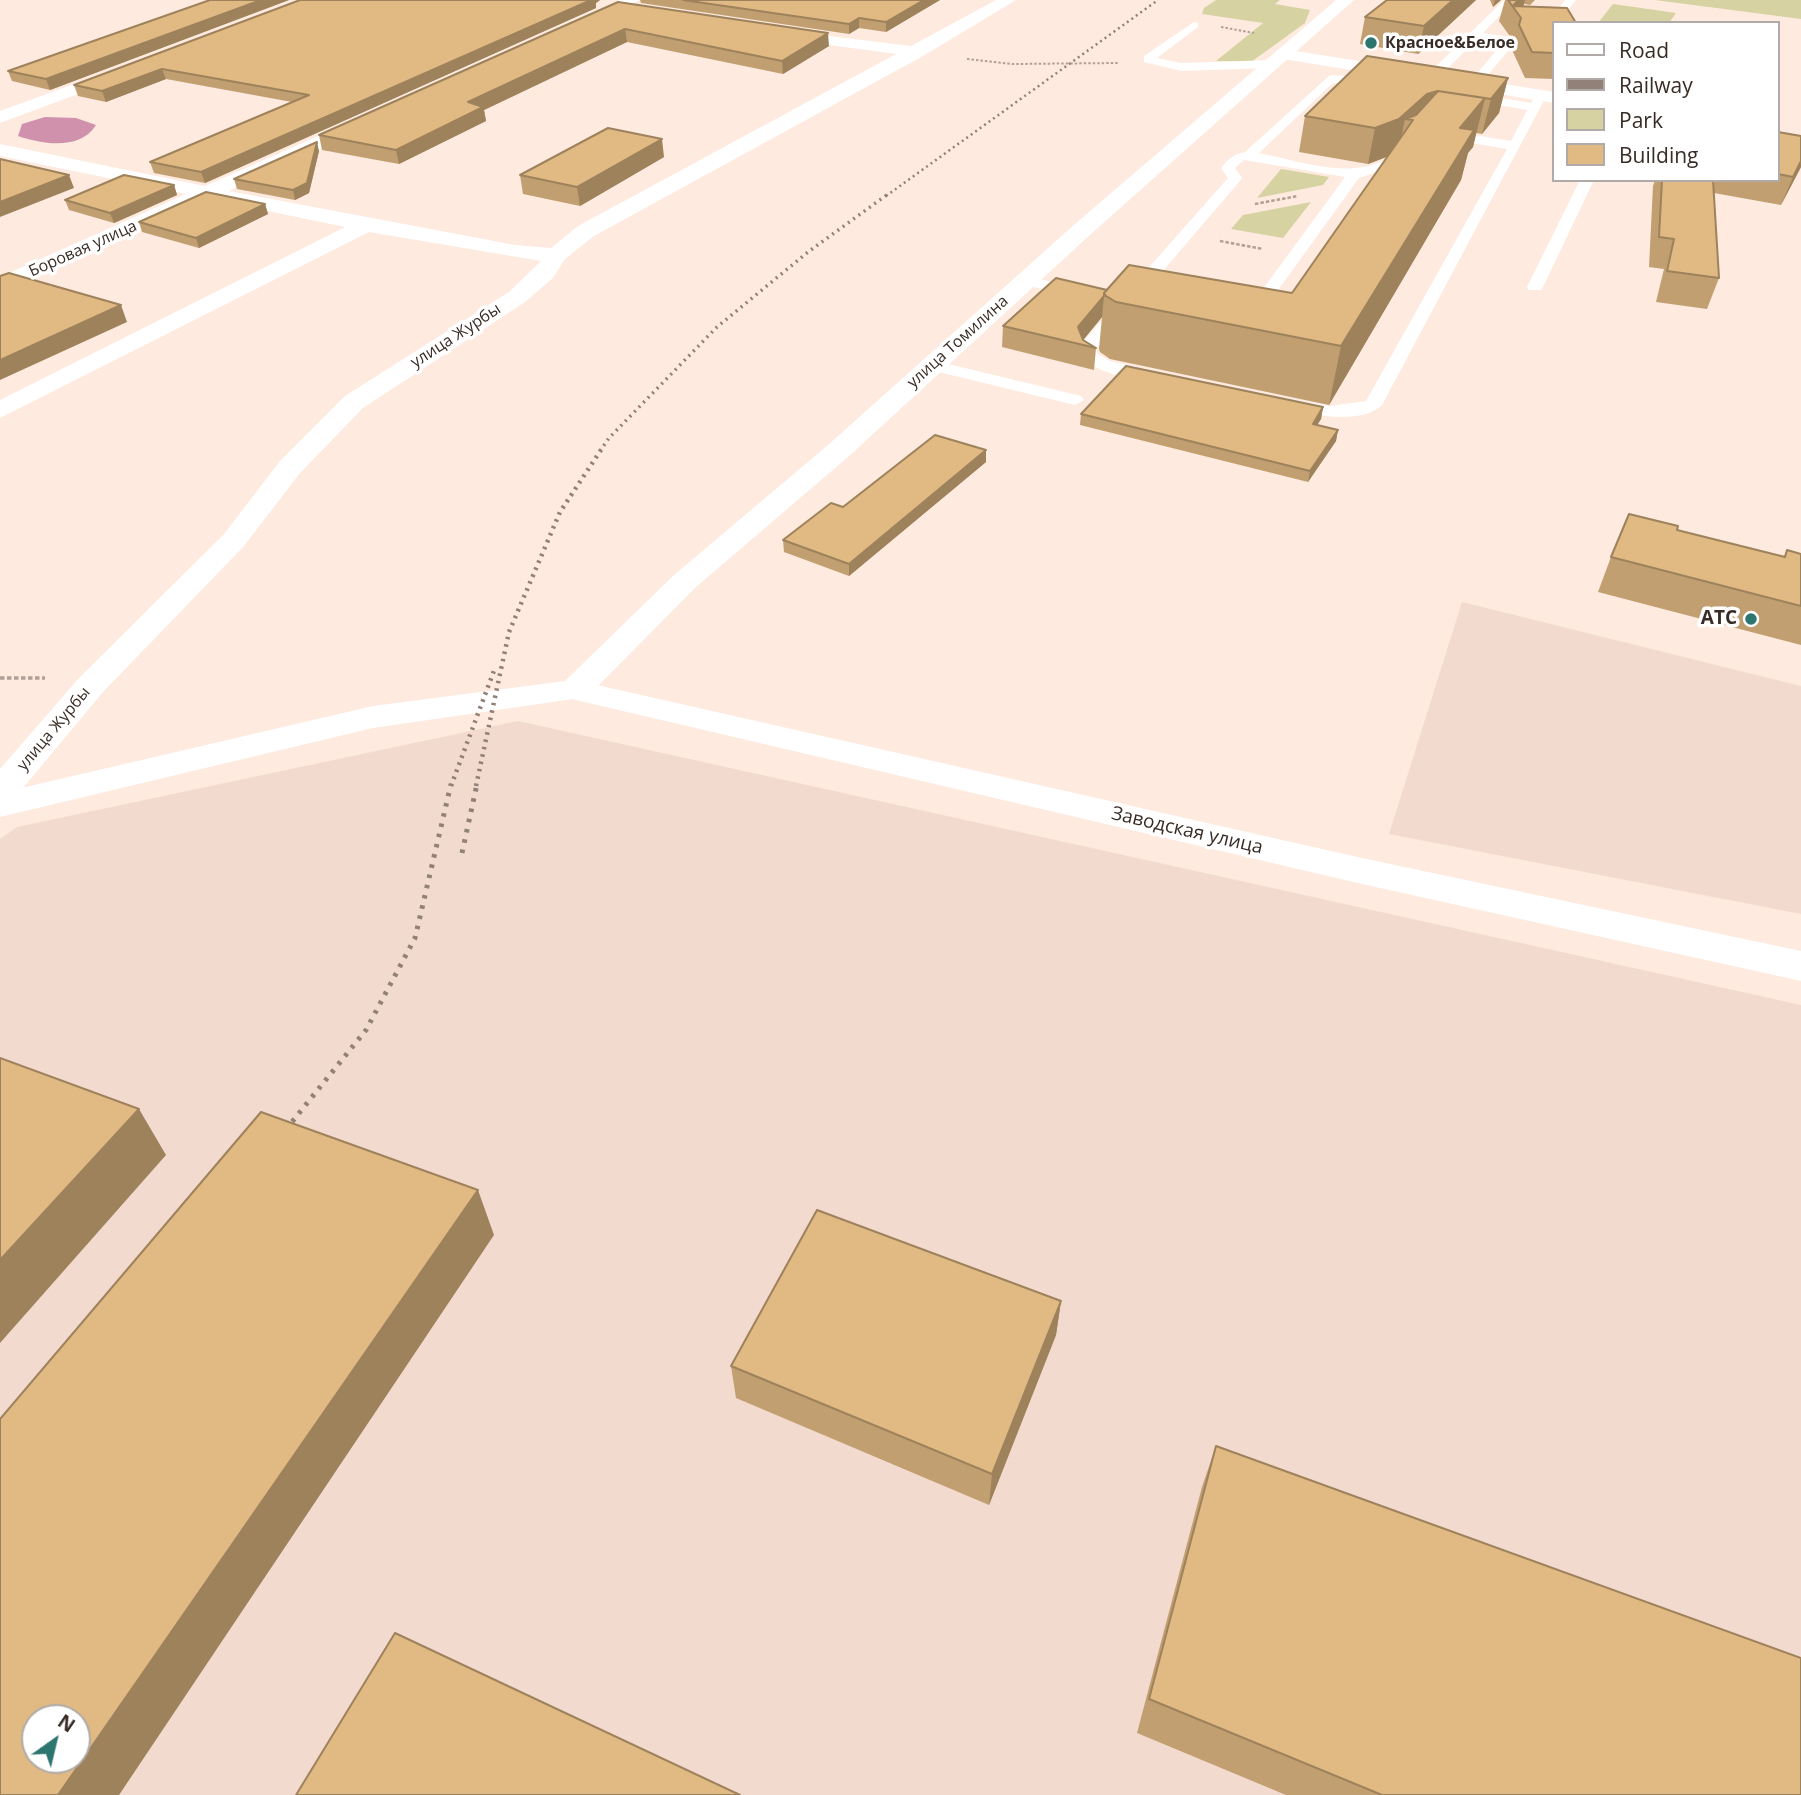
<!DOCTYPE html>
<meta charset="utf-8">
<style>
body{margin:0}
#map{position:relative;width:1801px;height:1795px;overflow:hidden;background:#feeadf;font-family:"Open Sans",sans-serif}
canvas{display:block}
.legend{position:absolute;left:1552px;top:21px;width:228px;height:161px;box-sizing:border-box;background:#fff;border:2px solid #b0aba8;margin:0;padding:9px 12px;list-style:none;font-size:21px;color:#392c26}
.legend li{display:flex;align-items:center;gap:14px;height:35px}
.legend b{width:35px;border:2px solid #b0aba8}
.north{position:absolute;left:21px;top:1704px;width:70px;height:70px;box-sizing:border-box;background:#fff;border:2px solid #b0aba8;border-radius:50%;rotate:34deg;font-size:19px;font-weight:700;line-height:28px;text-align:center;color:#392c26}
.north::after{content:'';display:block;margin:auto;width:24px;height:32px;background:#2d756f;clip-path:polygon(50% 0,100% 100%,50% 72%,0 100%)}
</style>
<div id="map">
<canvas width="1801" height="1795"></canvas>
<ul class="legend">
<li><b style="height:9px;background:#fff"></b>Road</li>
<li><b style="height:9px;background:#928179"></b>Railway</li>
<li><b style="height:19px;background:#d6d2a2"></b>Park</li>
<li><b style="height:19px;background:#e0b983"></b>Building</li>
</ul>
<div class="north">N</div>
</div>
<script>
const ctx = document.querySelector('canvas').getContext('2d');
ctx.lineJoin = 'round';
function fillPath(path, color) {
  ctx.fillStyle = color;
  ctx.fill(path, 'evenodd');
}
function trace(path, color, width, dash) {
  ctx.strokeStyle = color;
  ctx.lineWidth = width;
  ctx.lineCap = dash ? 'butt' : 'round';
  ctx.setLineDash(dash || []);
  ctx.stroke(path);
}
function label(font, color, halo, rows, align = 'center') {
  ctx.font = font + ' "Open Sans",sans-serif';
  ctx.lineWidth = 7;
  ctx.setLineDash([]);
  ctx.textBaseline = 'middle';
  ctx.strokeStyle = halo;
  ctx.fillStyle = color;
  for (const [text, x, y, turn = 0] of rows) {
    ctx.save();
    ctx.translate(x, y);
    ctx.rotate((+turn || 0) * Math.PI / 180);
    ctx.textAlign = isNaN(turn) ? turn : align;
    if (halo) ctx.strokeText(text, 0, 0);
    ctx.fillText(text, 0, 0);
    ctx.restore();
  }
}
fillPath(new Path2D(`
 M1462,602l339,84v228l-412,-80z
 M518,721l1283,284v790h-1801v-956l17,-12zM35,1718h42v42h-42z`), '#f3dace');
fillPath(new Path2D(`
 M1216,0h64l-5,4 35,6 -5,13 -54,39 -35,-1 47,-38 -61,-9 2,-6z
 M1655,0h146v19z
 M1613,4l63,9 -7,10h-71z
 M1281,169l48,8 -6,8 -66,13z
 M1311,202l-28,36 -52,-9 12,-14z`), '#d6d2a2');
fillPath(new Path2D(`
 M45,117l31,1 20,7c-16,26 -54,19 -78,11l4,-12z`), '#d091ac');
trace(new Path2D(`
 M1221,27l33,6
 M967,59l45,5 107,-1`), '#b1a097', 2, [2.5, 2]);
trace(new Path2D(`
 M1255,204l43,-8
 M1220,241l43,8`), '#b1a097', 2.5, [3.5, 2]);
trace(new Path2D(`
 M0,678h45`), '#b1a097', 3.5, [4.5, 2.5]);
fillPath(new Path2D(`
 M1504,0h11l-32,33 23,4 7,8 -36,43 -10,-3 34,-40 -3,-3 -21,-3 -42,42h-8v-6z
 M1565,0h11l-11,14h-32l-6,-3 6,-3 25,1z
 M1194,22l4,1v4l-41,31 24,5 91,-3 6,4 -6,4 -91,3 -37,-9v-6z
 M1330,75l50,3 6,4 -6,4 -47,-3 -74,70c47,9 109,34 145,-9h10l2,3 -13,16 -44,15 -104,144 -6,2 -8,-5 104,-142 -101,-17 -9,8 7,10 -2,3 -144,168 2,5 12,7 53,12 3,4 -3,4 -6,1c-25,-5 -69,-6 -78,-34l2,-4 147,-166 -7,-10c7,-9 13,-14 24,-16z
 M1466,92l65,11 6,-11 10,3 -165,310c-20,21 -76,9 -101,3l-3,-4 3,-4 6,-1 43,7 36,-5 141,-252 -65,-11 -7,-4 7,-4 69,11 16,-31 -65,-11v-6z
 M1580,180h14l-51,107 -2,3h-12l-2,-3z
 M1026,276l62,14 2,3 -8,5 -62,-14v-6z
 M932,360l149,36 3,4 -9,5 -149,-36 -3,-4 3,-4z`), '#fff');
fillPath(new Path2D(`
 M619,0h21l-55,28h-12l-2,-4z
 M996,0h20l-93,56 -329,180 -29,23 -12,19 -28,24 -162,106 -63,65 -56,73 -141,146 -90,108 -13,4v-35l79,-91 145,-144 56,-73 65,-65 164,-104 32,-31 -172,-29 -369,186v-18l345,-173 -135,-28 -210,94v-16l186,-83 -186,-38v-12l205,42 163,-72 9,6 -2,4 -146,67 286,54 36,3 27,-22 318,-172 -118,-16 -8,-5 2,-4 139,17z
 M1283,49l271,43v11l-277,-45 -3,-4 3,-4z
 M126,65l6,1 3,4 -3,4 -132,49v-12z
 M575,680l787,178 439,93v30l-439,-97 -799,-187 -5,-7 5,-7z`), '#fff');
fillPath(new Path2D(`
 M1336,0h18l-263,234 -243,223 -152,130 -109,110 -214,31 -373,89v-24l373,-87 192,-25 109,-106 154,-130 247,-221z`), '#fff');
trace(new Path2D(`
 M886,196l272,-196`), '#928179', 2.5, [2, 3.5]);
trace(new Path2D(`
 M600,451l9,-13 108,-111 91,-75 80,-58`), '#928179', 3.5, [2, 4.5]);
trace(new Path2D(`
 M451,786l44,-118
 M476,786l33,-154 51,-120 41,-62`), '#928179', 4.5, [2.5, 5]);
trace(new Path2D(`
 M462,853l15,-69
 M279,1138l87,-108 49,-92 36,-154`), '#928179', 5, [3.5, 7]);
fillPath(new Path2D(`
 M210,0h79l-239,90 -38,-9 -4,-10z
 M300,0h300l-4,3v5l-391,175 -51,-10 -4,-11 142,-60 -126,-23 -60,23 -28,-6 -4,-11z
 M640,0h300l-54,32 -27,-4 -10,6 -208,-31z
 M1387,0h89l-58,54 -58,-10 5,-27z
 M1490,0h11l-8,7z
 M1505,0h30l-5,5 -6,-1 -1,2 31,17v56l-29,-1 -13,-28 2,-8 -15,-21z
 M618,2l211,44 -46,28 -156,-32 -143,68 2,11 -87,43 -77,-14 -3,-15z
 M1508,78l-9,35 -17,21 -6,-1 -3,14 -5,6 -7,27 -132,225 -219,-46 -10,-7 -1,-3 3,-32 -19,23 13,8 -2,22 -92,-23 1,-21 104,-36 185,3 96,-137 -20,8 -69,-12 6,-36z
 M1778,132l23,35 -20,38 -67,-12 5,85 -12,31 -51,-7 8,-33 -15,-2 4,-81 2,-6h58l1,3 1,-3h63z
 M319,151l-10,42 -14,7 -58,-11 -3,-10z
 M664,157l-84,49 -57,-12 -3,-19z
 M174,185l3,10 -63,28 -45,-13 -4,-10z
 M265,204l3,10 -69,34 -57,-16 -3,-10z
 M1323,407l-2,12 -4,6 21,5 -2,11 -28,41 -228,-57 1,-11z
 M986,450v12l-137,114 -65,-24 -1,-12 60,-33z
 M1677,530l107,27 3,-7 14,4v91l-203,-53 13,-35z
 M1061,1301l-5,34 -67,170 -253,-107 -5,-32z
 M1216,1446l585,349h-515l-149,-62 65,-246z`), '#c19f71');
fillPath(new Path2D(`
 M261,0h28l-239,90 -4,-11z
 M591,0h9l-4,3v5l-391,175 -4,-11z
 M924,0h16l-54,32v-10z
 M1453,0h23l-58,54 6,-28z
 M1495,0h6l-8,7z
 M1518,0h7l-4,15 -8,-8z
 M859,18v10l-10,6v-10z
 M625,29l2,13 -143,68 2,11 -87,43 -3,-14 72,-48z
 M828,33l1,13 -46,28 -1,-13z
 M162,69l4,10 -60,23 -4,-11z
 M1508,78l-9,35 -17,21 9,-35z
 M1434,92l-8,34 -13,-6 -8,-1 -6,29 -7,7 -24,9 7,-36 52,-34z
 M1485,98l-12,49 -5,6 -7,27 -132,225 12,-59 119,-218z
 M662,139l2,18 -84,49 -3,-19z
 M317,142l2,9 -10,42 -14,7 -2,-10z
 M1801,161v6l-20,38 12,-28z
 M69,175l5,13 -74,29v-15z
 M174,185l3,10 -63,28 -4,-10z
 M265,204l3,10 -69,34 -3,-10z
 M1104,296l-2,21 -22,27 -2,-17z
 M121,305l6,17 -127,58v-20z
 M1323,407l-2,12 -10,16 2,-11z
 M1338,430l-2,11 -28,41 2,-11z
 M986,450v12l-137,114v-12z
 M139,1109l27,46 -166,188v-83z
 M478,1190l16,45 -375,560h-61z
 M1061,1301l-5,34 -67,170 3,-31z`), '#9d825c');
const building = new Path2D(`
 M210,0h51l-215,79 -38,-8z
 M300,0h291l-390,172 -51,-10 159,-67 -147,-26 -60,22 -28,-6z
 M683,0h241l-38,22 -27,-4 -10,6z
 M1387,0h66l-29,26 -59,-9z
 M1508,0h10l-5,6 54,2 9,15h-22v30l-22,-1 -13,-27 2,-7z
 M618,2l210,31 -46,28 -157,-32 -157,73 15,5 -87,43 -77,-15z
 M1367,56l141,22 -17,21 -53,-8 -11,3 -28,25 -24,9 -70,-12z
 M1438,91l47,7 -25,30 14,2 -133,216 -225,-44 -10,-6 -2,-3 25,-28 163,28 121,-173 -8,-1 11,-4z
 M608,128l54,11 -85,48 -57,-12z
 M1778,132l23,4v25l-8,16 -15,-3z
 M317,142l-10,41 -14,7 -59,-11z
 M0,159l69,16 -69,27z
 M124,175l50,10 -64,28 -45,-13z
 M1662,180h51l6,98 -52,-7 7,-32 -15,-2z
 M206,192l59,12 -69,34 -57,-16z
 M9,273l112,32 -121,55v-84z
 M1056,278l51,12 -3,3v3l-26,31 5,13 13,8 -93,-22z
 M1126,366l197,41 -10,17 25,6 -28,41 -229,-57z
 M935,435l51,15 -137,114 -66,-24 48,-37 12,4z
 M1629,514l49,12 -1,4 108,27 2,-7 14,4v52l-190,-49z
 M0,1058l139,51 -139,151z
 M261,1112l217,78 -420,605h-58v-376zM35,1718h42v42h-42z
 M817,1210l244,91 -69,173 -261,-108z
 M1216,1446l585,212v137h-419l-233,-96z
 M395,1633l345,162h-444z`);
fillPath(building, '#e0b983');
trace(building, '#9d825c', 2);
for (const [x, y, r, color] of [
 [1371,43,7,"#2d756f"],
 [1751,619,7,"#2d756f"]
]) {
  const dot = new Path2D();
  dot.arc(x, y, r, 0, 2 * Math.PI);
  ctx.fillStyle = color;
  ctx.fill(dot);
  trace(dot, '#fff', 2.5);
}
label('bold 16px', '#392c26', '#fff', [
 ["Красное&Белое",1385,43]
], 'left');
label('16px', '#392c26', '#fff', [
 ["Боровая улица",83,249,-24],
 ["улица Журбы",456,336,-33],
 ["улица Томилина",958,342,-42],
 ["улица Журбы",54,729,-50]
]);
label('bold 19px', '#392c26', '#fff', [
 ["АТС",1737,619]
], 'right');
label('19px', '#392c26', '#fff', [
 ["Заводская улица",1187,831,13]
]);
</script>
